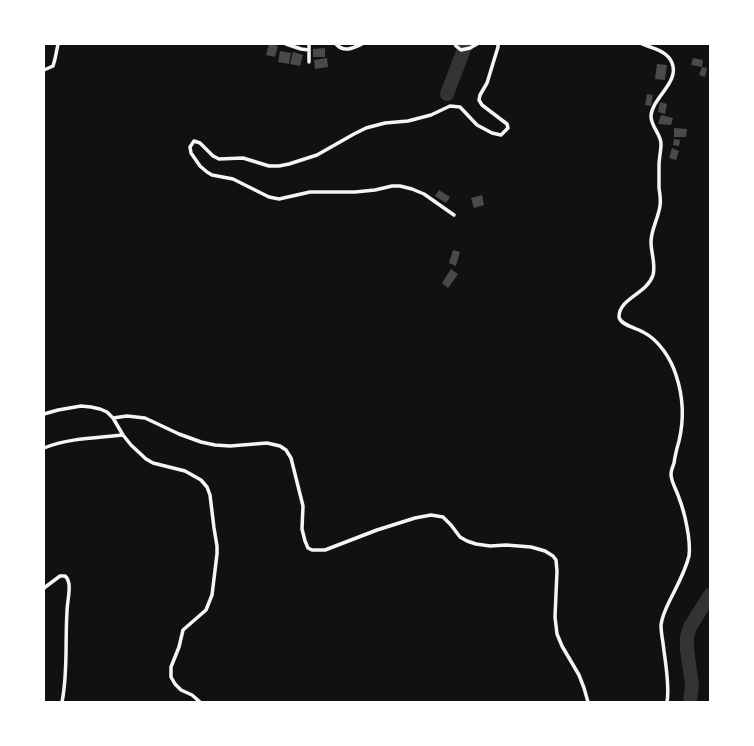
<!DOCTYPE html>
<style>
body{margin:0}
#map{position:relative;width:754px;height:746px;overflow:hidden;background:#111;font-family:"Varela Round",sans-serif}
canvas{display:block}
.frame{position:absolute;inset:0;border:45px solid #fff;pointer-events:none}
</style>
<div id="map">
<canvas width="754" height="746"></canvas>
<div class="frame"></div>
</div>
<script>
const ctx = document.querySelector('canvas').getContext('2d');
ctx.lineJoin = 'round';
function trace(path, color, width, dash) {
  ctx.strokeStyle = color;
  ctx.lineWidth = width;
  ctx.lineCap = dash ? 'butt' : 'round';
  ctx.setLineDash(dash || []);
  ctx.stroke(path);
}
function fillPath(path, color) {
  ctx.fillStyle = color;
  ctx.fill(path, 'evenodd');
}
trace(new Path2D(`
 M447,94l19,-50
 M690,702l2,-17 -5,-36v-12l3,-10 20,-32`), '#333', 14);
fillPath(new Path2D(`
 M269,44l9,2 -3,11 -9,-2z
 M325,48v9h-12v-8z
 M280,51l11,2 -2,11 -11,-2z
 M293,52l10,3 -3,11 -10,-2z
 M327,58l1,9 -13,2 -1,-9z
 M693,58l10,2 -1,7 5,1 -2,9 -6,-2 3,-8 -11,-2z
 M657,64l10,1 -2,15 -10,-1z
 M647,94l6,1 -2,11 -6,-1z
 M660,102l7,2 -2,10 -7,-2z
 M661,115l12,3 -2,7 -13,-1z
 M674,128l13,1 -1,8h-12z
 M674,139l6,1 -1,6 -6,-1z
 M672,148l7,3 -3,9 -7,-2z
 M439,190l11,7 -4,6 -11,-7z
 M482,195l2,10 -10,3 -3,-10z
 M453,250l7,2 -4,14 -7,-3z
 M451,269l7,5 -10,14 -6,-5z`), '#4a4a4a');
trace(new Path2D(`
 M286,44l15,5 8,1
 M309,44v18
 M336,44c8,9 17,4 26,0
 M455,44l1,2 5,4 9,-2 7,-4
 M642,44c10,4 26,7 30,19 8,19 -20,35 -21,53 0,11 10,18 10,28 0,7 -2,14 -2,22 0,7 0,15 0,22 1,6 2,12 1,18 -2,13 -9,24 -9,36 0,11 5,22 2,33 -6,19 -34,23 -34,42 1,8 18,11 24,15 16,8 28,27 33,43 7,21 8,45 3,66 -2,7 -4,15 -5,22 -1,3 -3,7 -3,11 0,8 6,17 8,24 6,15 12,43 10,58 -4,16 -12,30 -19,44 -4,8 -8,16 -9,25 0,6 1,12 2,18 2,18 7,42 4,59
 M44,70l9,-4 2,-7 3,-15
 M454,215l-30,-21 -12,-5 -12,-3h-8l-17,4 -20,2h-45l-31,7 -10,-2 -36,-18 -21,-4 -5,-3 -7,-6 -9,-13 -1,-6 4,-6 6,2 13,13 6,3 24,-1 26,8h10l10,-2 28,-9 37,-21 12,-6 19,-5 23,-2 23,-6 19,-9 10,1 17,18 15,8 9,2 7,-7 -1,-4 -25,-19 -3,-5 1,-5 7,-12 11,-36v-3
 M44,414l14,-4 23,-4 10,1 9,2 7,3 6,6 10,17 8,10 15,14 7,4 32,8 16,9 6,7 3,8 4,33 3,18v8l-5,41 -6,15 -23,20 -4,17 -8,20v10l4,7 6,6 11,5 8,7
 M113,418l14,-2 18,2 34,16 22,8 14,3 15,1 37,-3 13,3 6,4 5,8 12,48 -1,23 3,12 3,7 4,2h13l52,-20 38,-12 16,-3 12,2 8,8 9,12 7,4 9,3 14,2 16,-1 25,2 14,4 8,5 3,4 1,11 -2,46 2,17 5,12 17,29 5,13 4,14
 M44,448c25,-10 52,-10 79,-13
 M44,588l16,-12h5c3,2 3,4 4,8 1,9 -2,19 -2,28 -2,30 1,61 -5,90`), '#f5f5f5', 3.5);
</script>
